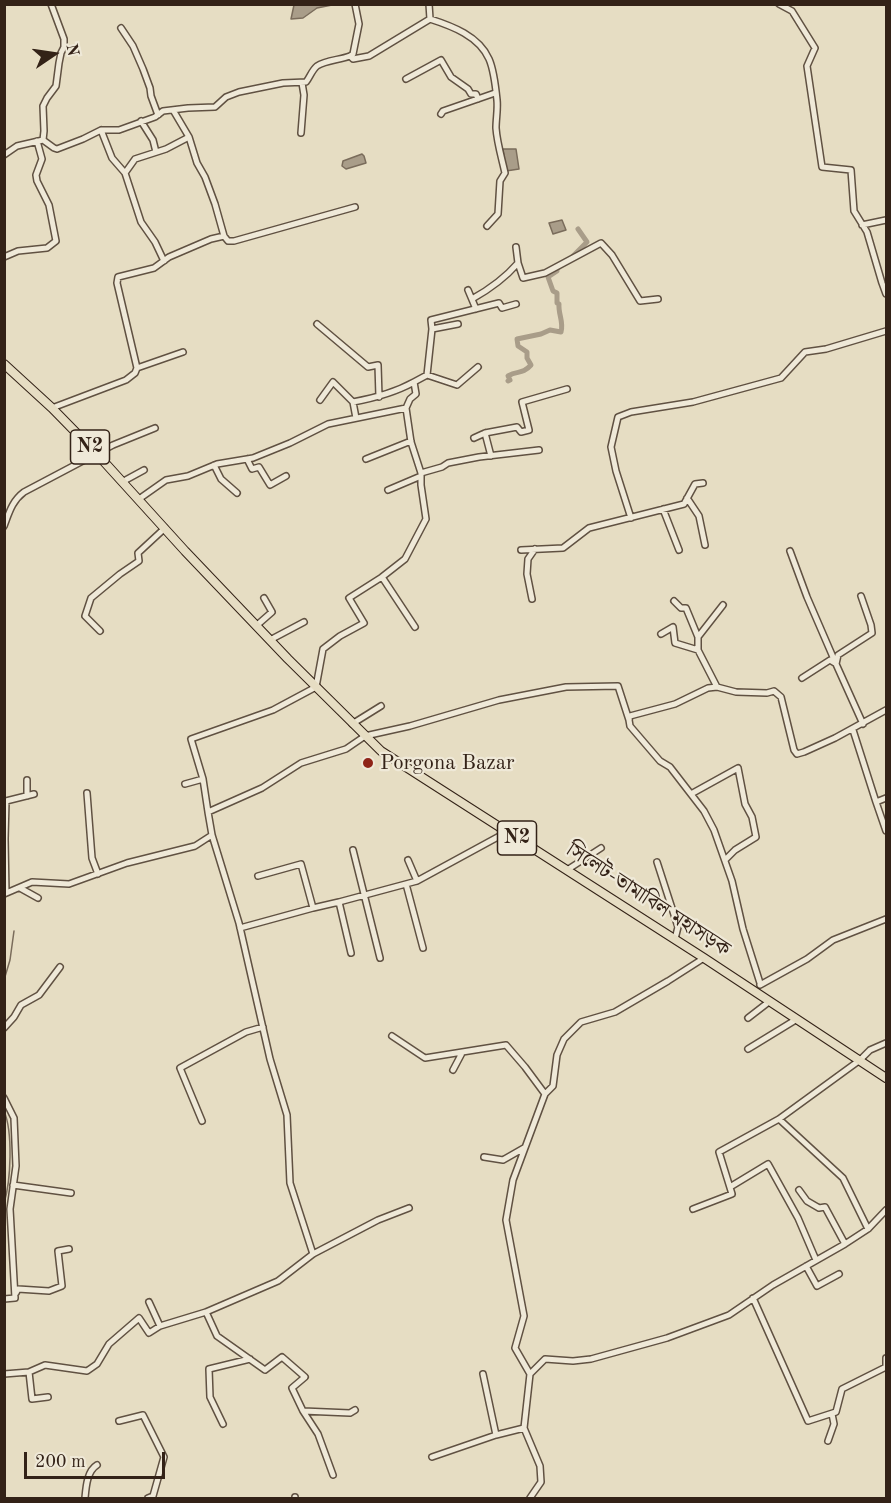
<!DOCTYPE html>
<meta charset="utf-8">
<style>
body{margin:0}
#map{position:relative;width:891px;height:1503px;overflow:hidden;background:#e6ddc3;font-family:"Old Standard TT",serif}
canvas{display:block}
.frame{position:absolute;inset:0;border:6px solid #332217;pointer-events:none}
.north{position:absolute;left:24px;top:24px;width:60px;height:60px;-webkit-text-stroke:4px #efe9d8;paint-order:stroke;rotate:77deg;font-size:16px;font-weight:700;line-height:24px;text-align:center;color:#332217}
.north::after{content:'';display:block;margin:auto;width:21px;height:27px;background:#332217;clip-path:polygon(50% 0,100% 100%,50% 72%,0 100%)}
.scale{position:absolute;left:24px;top:1452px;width:141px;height:27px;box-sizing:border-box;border:3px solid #332217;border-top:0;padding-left:8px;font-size:18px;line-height:21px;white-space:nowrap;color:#332217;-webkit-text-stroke:4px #efe9d8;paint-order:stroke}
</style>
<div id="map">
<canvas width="891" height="1503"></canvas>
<div class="frame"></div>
<div class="north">N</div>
<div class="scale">200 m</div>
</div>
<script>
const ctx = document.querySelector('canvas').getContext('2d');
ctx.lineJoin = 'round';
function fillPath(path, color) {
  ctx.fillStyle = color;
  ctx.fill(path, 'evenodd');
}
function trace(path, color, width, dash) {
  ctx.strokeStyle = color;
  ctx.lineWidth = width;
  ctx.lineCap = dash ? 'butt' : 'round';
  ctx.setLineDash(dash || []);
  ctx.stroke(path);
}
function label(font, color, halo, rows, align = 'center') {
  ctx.font = font + ' "Old Standard TT","Noto Serif Bengali",serif';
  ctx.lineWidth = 4.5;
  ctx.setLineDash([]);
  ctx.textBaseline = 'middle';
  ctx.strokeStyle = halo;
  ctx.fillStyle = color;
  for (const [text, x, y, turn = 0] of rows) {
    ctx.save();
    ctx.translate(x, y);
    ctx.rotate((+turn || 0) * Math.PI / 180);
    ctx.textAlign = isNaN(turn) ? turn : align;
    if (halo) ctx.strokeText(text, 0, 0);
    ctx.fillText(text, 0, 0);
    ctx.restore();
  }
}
const water = new Path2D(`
 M294,5v-1l38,1 -15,3 -14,10 -12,1z
 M503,149h13l3,20 -13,2z
 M362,154l2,2 2,7 -20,6 -4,-3 1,-5z
 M562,220l4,10 -13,4 -4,-11z`);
fillPath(water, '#a99d89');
trace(water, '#7a6c5b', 1.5);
trace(new Path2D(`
 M4,980l6,-20 4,-29
 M4,1111c9,21 7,70 0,92`), '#7a6c5b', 1.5);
trace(new Path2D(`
 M572,257l15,-15 -9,-13
 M508,381l2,-1 -2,-4c10,-6 14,-1 23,-11l-4,-7v-6l-9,-6 -1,-7 24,-5 9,-4 11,2c3,-10 -3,-18 -2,-28l-2,-1v-10l-4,-2 -5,-14 9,-6v-2l3,-3`), '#a99d89', 5);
const minor = new Path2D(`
 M429,4l1,15
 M779,4l13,7 23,37 -8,18 15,101 29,3 3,41 13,21 15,51 4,11
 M430,19c22,7 49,17 59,40 4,9 7,31 8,41 1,9 -1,19 -1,28 1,15 6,31 9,45l-5,8 -2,33 -11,12
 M121,28l12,18 10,23 7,19 1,8 7,19
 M350,56l3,-2 6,-30 -4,-20
 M406,79l35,-19 10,17 17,12 3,5h5l2,5
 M173,110l16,27 8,26 8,14 10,27 9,32 4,5h6l121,-34
 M441,114l2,-3 52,-18
 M141,121l12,19 3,12
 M101,130l11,28 13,15 16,49 14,20 9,19
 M301,133l3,-38 -2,-12
 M43,140l1,-9 -1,-25 4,-8 9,-12 3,-23 2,-10 3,-6v-8l-13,-35
 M4,155l13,-9 26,-6 11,8 3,1 26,-10 18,-9h18l36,-13 8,-6 25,-3 27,-1 11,-10 13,-5 44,-9 23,-1c4,-5 6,-12 11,-16 9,-6 23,-6 33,-10l3,3 16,-3 61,-37
 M125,173l10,-14 31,-10 23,-12
 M862,225l24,-5
 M4,257l14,-6 29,-3 9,-7 -7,-36 -12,-24 -1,-6 6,-16 -5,-18
 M518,263l5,15 22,-5 56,-30 11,12 28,46 18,-2
 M468,290l8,19
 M472,299c18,-10 33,-21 46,-36l-2,-16
 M317,324l51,43 10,-2 1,32
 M432,329l-1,-9 68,-17 3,5 14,-4
 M137,368l46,-16
 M427,375l30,10 21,-18
 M414,382l13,-7 5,-46 26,-5
 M320,400l13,-18 20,20
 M52,408l74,-28 9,-7 2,-5 -20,-85 1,-6 36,-9 15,-11 42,-18 13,-3
 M356,418l-3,-16c22,-4 41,-9 61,-20l2,12 -6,5 -4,9 5,34 10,31v12l5,34 -21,40 -23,18 33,50
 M474,438l11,-5
 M491,456l-6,-23 32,-6 4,5 8,-2 -7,-28 45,-13
 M247,459l5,10 7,-2 11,18 16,-9
 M366,459l45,-18
 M214,465l7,14 16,14
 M421,473l21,-6 6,-4 31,-6 60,-7
 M122,482l22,-12
 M388,490l33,-14
 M687,498l12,18 6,29
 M139,499l27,-19 22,-4 29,-12 36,-6 37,-15 38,-19 78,-16
 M663,509l16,41
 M631,518l-15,-47 -5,-24 7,-30 13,-5 62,-10 88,-24 24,-26 21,-3 60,-18
 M4,526c5,-13 8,-25 20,-34l89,-47 42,-17
 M521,550l42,-2 26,-20 95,-24 11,-20 8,-1
 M790,551l17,46 29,67
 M861,596l10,29 1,8 -34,22 -2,9 27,60
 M532,599l-5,-25 1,-15 7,-10
 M256,626l16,-14 -8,-14
 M100,631l-15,-15 6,-18 29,-24 19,-13 -1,-8 27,-25
 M661,634l12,-7 2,16 23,7v-13l-12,-29h-5l-7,-7
 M698,637l25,-32
 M270,640l34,-18
 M698,650l19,37
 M802,678l28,-18 5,3
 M352,724l29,-18
 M853,730l23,72 10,29
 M203,779l-12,-40 82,-29 43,-23 7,-38 17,-13 24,-13 -15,-25 33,-21
 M27,780v16
 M185,784l18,-5 5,33
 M87,793l5,65 6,16
 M691,794l47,-26 7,36 7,13 4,20 -21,13 -10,10
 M876,802l10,-4
 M353,850l27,108
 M408,860l9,21 90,-49
 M657,862l21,65 -3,12
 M567,870l34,-22
 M258,876l43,-12 12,44 26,-6
 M406,884l17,64
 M20,888l18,10
 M6,893l-1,-54 1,-38 28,-7
 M4,894l28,-12 37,2 58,-21 68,-17 17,-11
 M240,928l73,-20
 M351,953l-12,-51 78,-21
 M760,983l-17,-54 -11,-48 -18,-51 -10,-19 -34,-44 -10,-6 -30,-35 -1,-6 1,-4 45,-12 33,-16 9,-1 19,5 31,1 7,-2 7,6 13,53 3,4 7,-2 31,-14 51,-28
 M760,985l47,-26 26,-19 53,-21
 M748,1018l22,-17
 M4,1028l10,-11 7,-12 18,-10 21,-28
 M392,1036l33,22 81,-13 19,22 20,27
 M748,1049l49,-30
 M453,1070l9,-17
 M4,1098l10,20 2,48 -6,43 5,89
 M779,1119l64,59 25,51
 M202,1121l-22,-53 66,-36 17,-5
 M484,1157l19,3 21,-12
 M13,1185l58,8
 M730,1187l38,-23 30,54 18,42
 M799,1190l8,11 12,7 6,-1 20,37
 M693,1209l39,-15 -13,-42 60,-33 81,-59 10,-10 16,-7
 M313,1254l-23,-71 -3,-68 -17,-56 -31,-136 -27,-88 -4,-23 54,-24 39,-25 45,-14 19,-13 45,-10 89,-26 67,-13 52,-1 11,34
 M806,1266l11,20 22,-12
 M16,1293l2,-4 31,2 13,-5 -4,-35 11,-2
 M753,1298l55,123 28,-9 6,-23 44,-22v-9
 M4,1299l11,-1
 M149,1302l11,24
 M206,1312l72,-31 35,-27 65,-34 31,-12
 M29,1372l3,27 16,-2
 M4,1374l25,-2 16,-7 42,6 10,-7 12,-20 30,-26 10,15 11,-7 46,-14 11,24 48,34 17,-13 23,20 -13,11 11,23 47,2 5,-3
 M483,1374l13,61
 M530,1374l15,-15 28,2 18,-2 76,-21 62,-23 44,-30 72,-41 23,-15 18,-19
 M303,1411l15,23 15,41
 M119,1421l24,-6 21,42 -11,39 -5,2
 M223,1424l-13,-27 -1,-28 41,-10
 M828,1441l6,-17 -2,-10
 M432,1457l64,-22 28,-7
 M295,1497v1
 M85,1498c1,-11 2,-27 12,-33
 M530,1498l11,-16 -1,-16 -16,-38 6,-54 -15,-26 9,-32 -18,-96 7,-40 32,-86 8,-8 4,-31 7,-16 17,-17 34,-10 53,-31 36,-23`);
const trunk = new Path2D(`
 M4,364l48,44 45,46 88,97 103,108 93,92 323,207 182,120`);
trace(minor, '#605142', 8);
trace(trunk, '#332217', 10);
trace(minor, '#efe9d8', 5);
trace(trunk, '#e6ddc3', 8);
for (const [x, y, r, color] of [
 [368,763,6,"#8f2418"]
]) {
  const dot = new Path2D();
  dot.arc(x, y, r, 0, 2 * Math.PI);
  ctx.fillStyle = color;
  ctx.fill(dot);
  trace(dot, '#efe9d8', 2);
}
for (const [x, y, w] of [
 [90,447,39],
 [517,838,39]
]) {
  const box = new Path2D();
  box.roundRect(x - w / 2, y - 17, w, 34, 4.5);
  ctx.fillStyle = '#efe9d8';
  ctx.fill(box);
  trace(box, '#332217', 1.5);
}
label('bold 20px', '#332217', null, [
 ["N2",90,447],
 ["N2",517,838]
]);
label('21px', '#332217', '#efe9d8', [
 ["Porgona Bazar",380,763]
], 'left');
label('21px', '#332217', '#efe9d8', [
 ["সিলেট-তামাবিল মহাসড়ক",648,900,33]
]);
</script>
